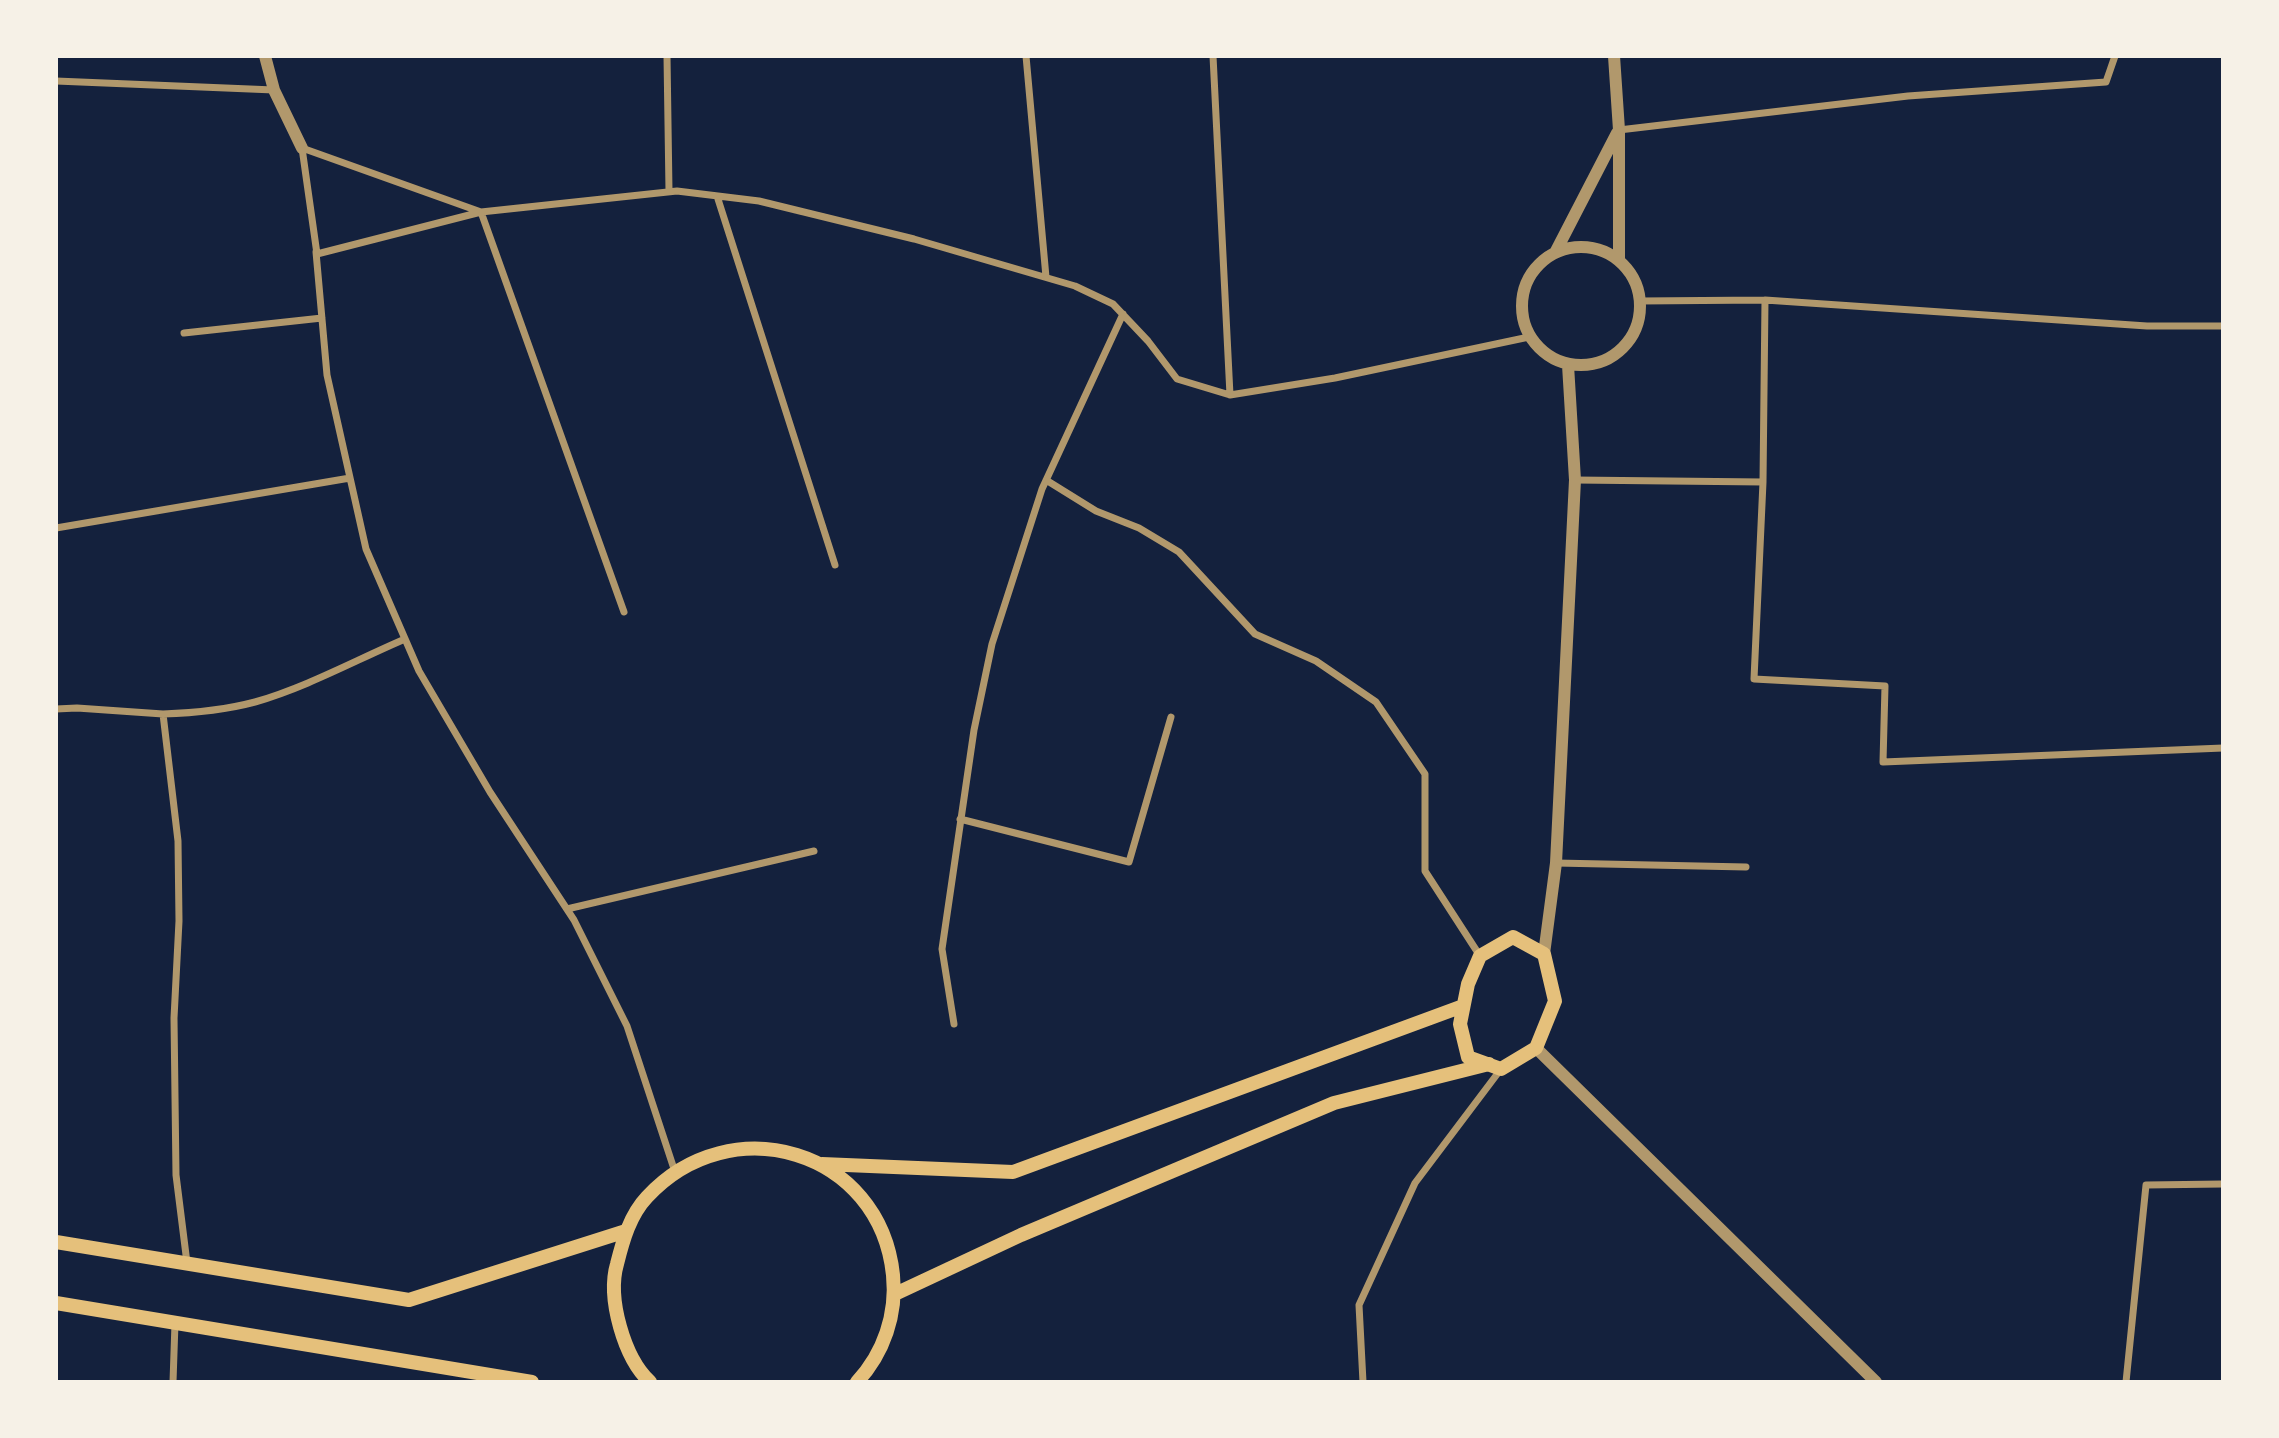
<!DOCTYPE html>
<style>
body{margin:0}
#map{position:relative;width:2279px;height:1438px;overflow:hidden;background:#14213d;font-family:Lora,serif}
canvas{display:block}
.frame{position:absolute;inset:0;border:58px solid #f6f1e7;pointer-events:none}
</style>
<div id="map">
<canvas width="2279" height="1438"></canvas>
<div class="frame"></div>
</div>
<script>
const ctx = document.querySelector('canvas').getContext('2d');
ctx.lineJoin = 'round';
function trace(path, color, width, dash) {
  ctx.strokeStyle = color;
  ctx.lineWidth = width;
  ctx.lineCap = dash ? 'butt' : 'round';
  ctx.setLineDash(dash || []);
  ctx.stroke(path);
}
trace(new Path2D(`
 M667,56l2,135
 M1026,56l20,221
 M1213,56l17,339
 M56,81l218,9
 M1619,130l289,-34 198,-14 9,-26
 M717,196l118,369
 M481,212l-179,-64 15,106 164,-42 196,-21 82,10 155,38 161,47 38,18 35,37 29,38 53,16 105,-17 194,-41
 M481,212l143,400
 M316,252l11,123 39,174 53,122 71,121 84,128 53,106 48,146
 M1640,301l125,-1 382,26h76
 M184,333l138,-15
 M1046,480l50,31 43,17 40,24 76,82 61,27 60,41 49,72v97l55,85
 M1575,480l188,2 -9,197 131,7 -2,76 340,-14
 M1763,482l2,-182
 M56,528l294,-50
 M56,709l21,-1 86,6
 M960,819l169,43 42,-145
 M1556,863l190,4
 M567,909l247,-58
 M954,1024l-12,-75 32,-219 18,-86 50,-155 81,-175
 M187,1263l-11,-88 -2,-157 5,-97 -1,-80 -15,-127c31,-1 62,-4 92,-12 52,-15 101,-42 150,-63
 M173,1382l2,-59
 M1363,1382l-4,-77 56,-122 86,-114
 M2126,1382l20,-197 77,-1`), '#b1986c', 7);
trace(new Path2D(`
 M265,56l9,34 28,58
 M1614,56l5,74v129
 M1522 306a59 59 0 1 1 118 0a59 59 0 1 1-118 0Z
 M1556,251l61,-118
 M1544,954l12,-91 19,-383 -7,-115
 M1536,1048l340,334`), '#b1986c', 12);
trace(new Path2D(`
 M1513,937l31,17 11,47 -19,47 -35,21 -33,-12 -8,-33 8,-40 12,-28z
 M822,1164l191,8 450,-166
 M56,1242l353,58 217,-69
 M895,1294l126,-59 313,-132 155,-39
 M56,1303l476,79
 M650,1382c-26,-24 -43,-84 -33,-118 6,-24 13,-49 30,-67 84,-91 233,-47 246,78 4,39 -9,78 -36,107`), '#e5c07b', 14);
</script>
